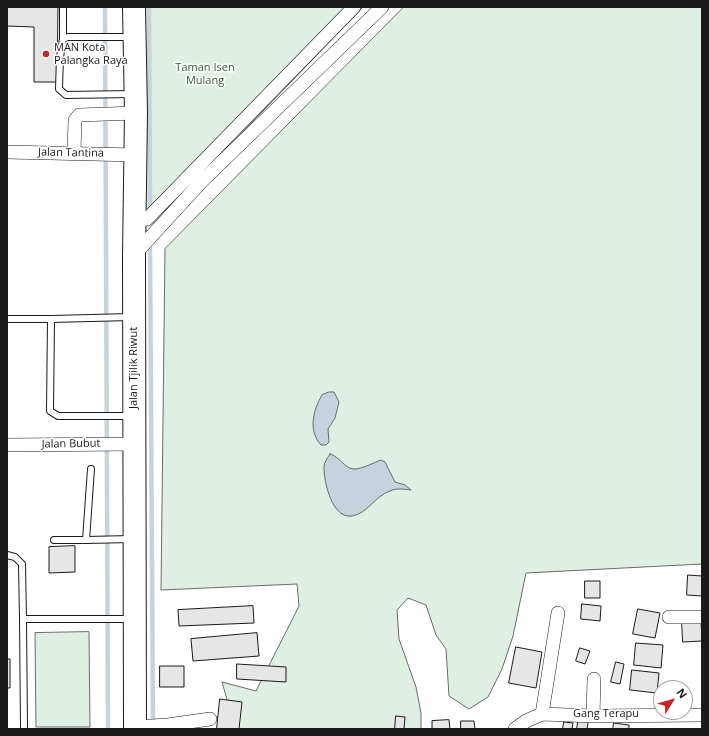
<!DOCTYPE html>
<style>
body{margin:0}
#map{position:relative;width:709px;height:736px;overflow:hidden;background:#fff;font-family:"Open Sans",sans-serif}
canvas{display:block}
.frame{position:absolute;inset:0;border:8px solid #1a1a1a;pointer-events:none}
.north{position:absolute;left:653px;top:680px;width:40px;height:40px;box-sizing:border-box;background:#fff;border:1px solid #a3a3a3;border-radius:50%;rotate:53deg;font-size:11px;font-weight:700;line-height:16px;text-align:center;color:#1a1a1a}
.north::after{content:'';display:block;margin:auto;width:14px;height:18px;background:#c62828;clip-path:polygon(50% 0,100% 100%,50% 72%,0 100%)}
</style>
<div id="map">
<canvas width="709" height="736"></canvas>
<div class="frame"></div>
<div class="north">N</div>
</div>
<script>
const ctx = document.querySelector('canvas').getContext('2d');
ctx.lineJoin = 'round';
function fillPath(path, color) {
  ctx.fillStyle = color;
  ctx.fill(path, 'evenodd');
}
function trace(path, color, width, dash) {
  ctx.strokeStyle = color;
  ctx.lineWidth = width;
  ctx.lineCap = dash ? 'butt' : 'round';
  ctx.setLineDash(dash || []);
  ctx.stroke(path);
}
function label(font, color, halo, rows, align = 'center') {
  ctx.font = font + ' "Open Sans",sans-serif';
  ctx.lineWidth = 3;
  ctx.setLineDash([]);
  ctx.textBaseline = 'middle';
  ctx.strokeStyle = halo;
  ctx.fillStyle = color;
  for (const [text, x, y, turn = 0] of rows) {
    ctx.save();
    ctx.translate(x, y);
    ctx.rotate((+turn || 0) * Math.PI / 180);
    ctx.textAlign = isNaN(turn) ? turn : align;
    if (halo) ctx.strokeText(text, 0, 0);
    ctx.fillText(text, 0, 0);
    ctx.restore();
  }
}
const green = new Path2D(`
 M138,7h225l-225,234z
 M404,7h298v557l-176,9 -13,63 -11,33 -14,28 -19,12 -20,-13 -3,-47 -10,-14 -10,-30 -18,-7 -11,12 2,29 17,48 5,26v16h-191v-19l-8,-28 34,9 43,-85 -2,-22 -136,6 4,-341z
 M89,632l1,95h-54l-1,-94z`);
fillPath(green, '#e0efe3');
trace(green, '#6a6a6a', 1);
const water = new Path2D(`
 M329,392h5l5,10 -4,16 -7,11 1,13 -3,3h-5c-13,-14 -8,-35 1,-50z
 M330,454c9,2 15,15 24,15 8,0 19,-6 27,-9l4,2 10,20 10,3 6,5c-7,-1 -15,-2 -21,1 -15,5 -23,23 -38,25 -20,3 -28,-34 -28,-48 0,-6 3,-9 6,-14z`);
fillPath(water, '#c6d2dc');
trace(water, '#6a6a6a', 1);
trace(new Path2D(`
 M105,7l3,722
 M149,7l1,204
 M150,243l3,482`), '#c6d2dc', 4.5);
const building = new Path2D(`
 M7,7h51l-1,75h-23v-55l-27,-1z
 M75,546v26l-26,1v-26z
 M688,575l14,1v20l-15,-1z
 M585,581h15v17h-15z
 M582,604l19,2 -1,15 -19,-2z
 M253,606l1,17 -75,3 -1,-16z
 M638,609l22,4 -5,25 -22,-4z
 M682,622h19l1,19 -19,1z
 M257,633l2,23 -66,5 -2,-22z
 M636,643l27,2 -2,23 -27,-3z
 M516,647l26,5 -6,36 -27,-5z
 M580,648l10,3 -5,13 -9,-3z
 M7,659h3v29h-3z
 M616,662l8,2 -4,20 -9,-2z
 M237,664l49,3v15l-49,-3z
 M160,666h24v21h-24z
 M632,670l27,3 -2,20 -27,-3z
 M220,699l22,3 -3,27h-22z
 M396,716l9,1 -1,12h-9z
 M579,716l10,2 -2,11h-10z
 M449,720l1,9h-18v-8z
 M461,721h13l1,8h-14z
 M564,722l9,1 -1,6h-9z
 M614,723l15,2v4h-16z`);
fillPath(building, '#e6e6e6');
trace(building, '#1a1a1a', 1);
const service = new Path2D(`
 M130,37h-62l-5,2 -3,18 -1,32 7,6 67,-1
 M63,39v-32
 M7,319h44
 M130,416h-72l-8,-5 1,-92 80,-2
 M91,469l-5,71 46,-1
 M54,540h32
 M7,555l8,2 7,7 1,55
 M24,729l-1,-110h109`);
const minor = new Path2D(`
 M7,152l129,3
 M74,153l1,-33 4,-5 57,-2
 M134,222l13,-3 207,-212
 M134,255l68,-74 180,-174
 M7,445l128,-1
 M669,617h33
 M542,714l16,-101
 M593,716l1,-37
 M135,727l33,-2 42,-6
 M515,729l11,-8 16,-7 51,2 109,-1`);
const trunk = new Path2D(`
 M134,7l2,106 -2,142 1,474`);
trace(service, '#1a1a1a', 8);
trace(minor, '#1a1a1a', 14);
trace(trunk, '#1a1a1a', 24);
trace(service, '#fff', 6);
trace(minor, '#fff', 13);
trace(trunk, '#fff', 22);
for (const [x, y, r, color] of [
 [46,54,4,"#c62828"]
]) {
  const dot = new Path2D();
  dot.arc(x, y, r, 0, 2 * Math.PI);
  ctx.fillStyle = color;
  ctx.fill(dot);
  trace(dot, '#fff', 1.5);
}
label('11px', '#1a1a1a', '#fff', [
 ["MAN Kota",54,48],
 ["Palangka Raya",54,61]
], 'left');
label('11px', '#2b5a34', '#fff', [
 ["Taman Isen",205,68],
 ["Mulang",205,81]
]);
label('11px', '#1a1a1a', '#fff', [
 ["Jalan Tantina",71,153,1],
 ["Jalan Tjilik Riwut",134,368,-90],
 ["Jalan Bubut",71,444,-1],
 ["Gang Terapu",606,714]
]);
</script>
